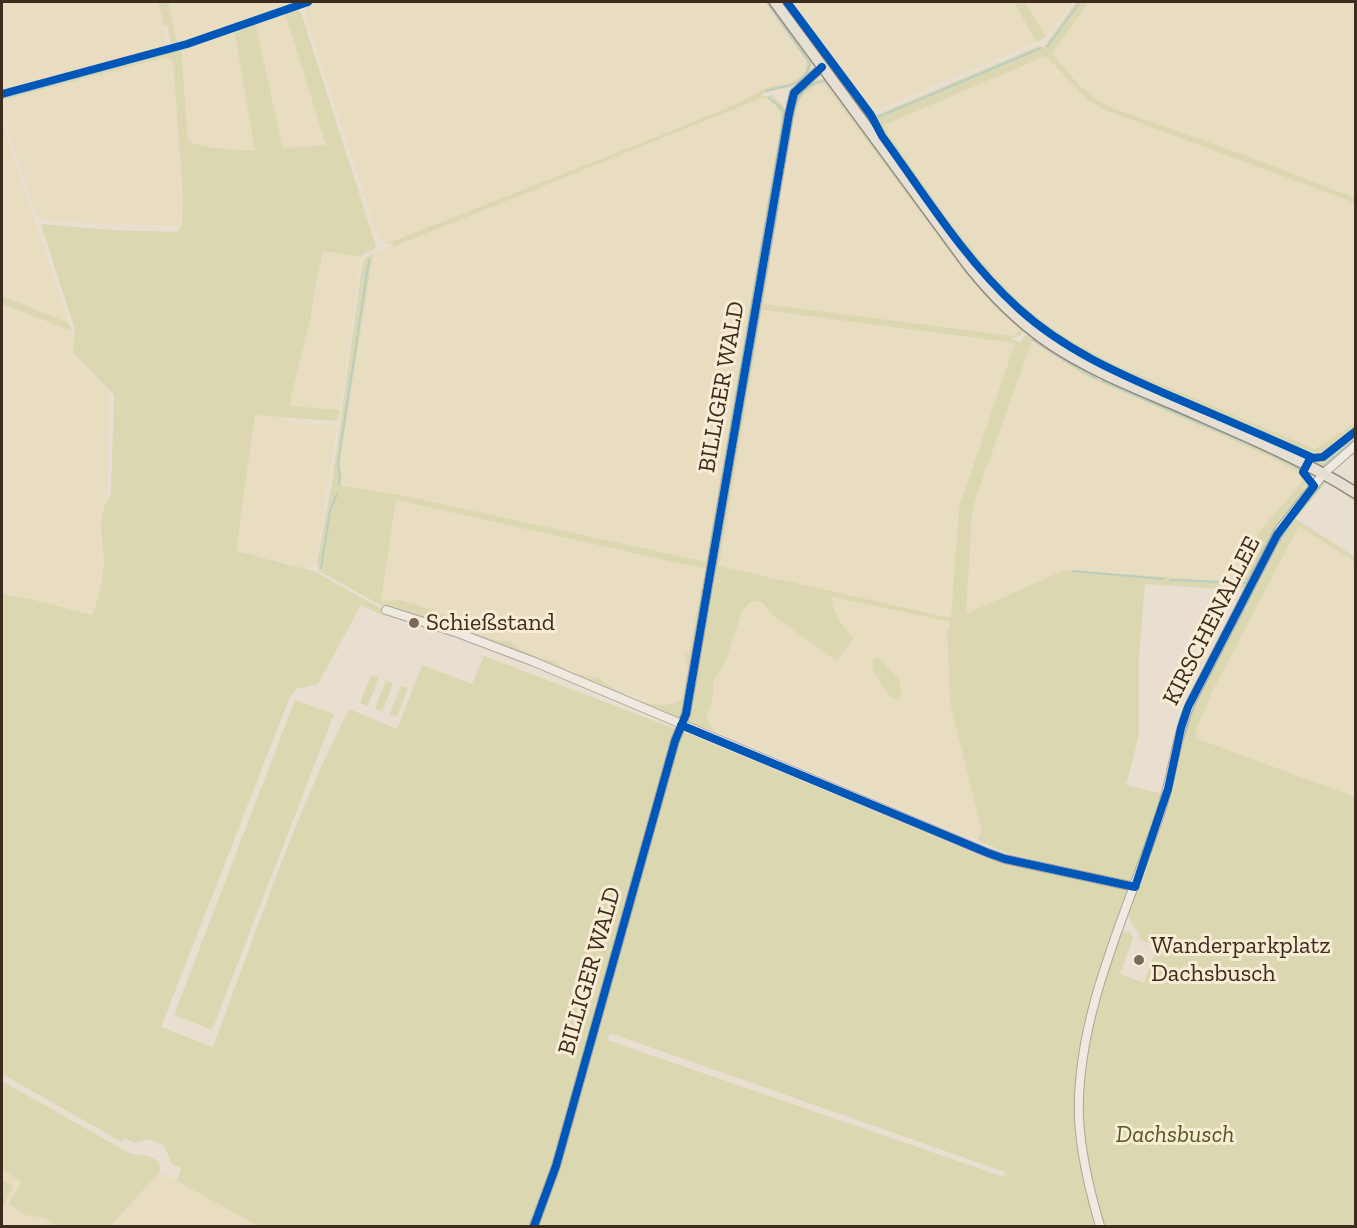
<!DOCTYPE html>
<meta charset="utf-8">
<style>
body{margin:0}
#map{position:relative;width:1357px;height:1228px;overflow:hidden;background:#e8dfd0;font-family:"Zilla Slab",serif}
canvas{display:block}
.frame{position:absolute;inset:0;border:3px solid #3d2b1e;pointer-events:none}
</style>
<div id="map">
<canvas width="1357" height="1228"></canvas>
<div class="frame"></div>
</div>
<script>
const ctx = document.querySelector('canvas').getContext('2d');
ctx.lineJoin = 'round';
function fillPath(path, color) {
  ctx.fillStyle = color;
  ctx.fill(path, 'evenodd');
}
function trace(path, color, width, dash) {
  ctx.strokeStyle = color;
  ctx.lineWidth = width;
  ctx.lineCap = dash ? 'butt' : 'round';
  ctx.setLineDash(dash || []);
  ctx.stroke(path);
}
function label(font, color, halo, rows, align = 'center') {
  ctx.font = font + ' "Zilla Slab",serif';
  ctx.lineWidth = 6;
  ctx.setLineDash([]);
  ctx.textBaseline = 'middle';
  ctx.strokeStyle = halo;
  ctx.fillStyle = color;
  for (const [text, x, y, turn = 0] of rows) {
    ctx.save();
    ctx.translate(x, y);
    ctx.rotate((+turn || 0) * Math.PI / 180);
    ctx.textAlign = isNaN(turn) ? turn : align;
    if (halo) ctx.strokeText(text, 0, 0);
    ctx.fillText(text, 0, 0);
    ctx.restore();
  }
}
fillPath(new Path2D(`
 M2,2h156l8,42 -7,5 -157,43z
 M168,2h118l1,5 -107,37 -3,-2z
 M314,2h451l40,55 2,10 -8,11 -10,6 -16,2 -37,18 -70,29 -280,111 -5,-3 -5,-9 -70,-214v-11z
 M789,2h225l22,40 -165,70z
 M1025,2h47l-26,35z
 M1089,2h266v196l-116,-45 -129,-46 -22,-14 -36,-41z
 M283,12l2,1 42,132 -44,3 -28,-126z
 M234,29l18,96 4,26 -42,-3 -26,-6 -7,-94z
 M1046,56l41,43 18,11 250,93v220l-40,26 -142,-60 -86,-39 -57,-40 -40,-39 -82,-108 -25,-38z
 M167,57l6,4 10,138 -1,27 -78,-2 -66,-5 -36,-108v-11z
 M820,83l4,1 141,189 30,34 25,23 -6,6 -251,-32 33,-192 4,-14 4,-5 10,-8z
 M762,98l7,1 10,10 3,5 -76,448 -305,-67 -60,-9 -1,-27 33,-205z
 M2,120l32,98 35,105 -67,-27z
 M324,250l37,7 -21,153 -49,-4v-8l19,-77 3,-21z
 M2,304l70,27 2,6 -1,16 34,36 2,5 -2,106 -7,28 3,43 -9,44 -64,-16 -28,-5z
 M762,310l253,33 -56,165 -8,110 -232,-51z
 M1032,341l52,34 174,75 39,22 6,9 -45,52 -4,15 -16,34 -173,-12 -99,45 6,-99 4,-19z
 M255,415l33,3v5l49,2 -18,116 -7,27h-12l-5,-3 -59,-14z
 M396,500l310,69 -24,129 -4,4 -11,3 -16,-2 -41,-16 -10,-8 -6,-3 -8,1 -24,-10 -10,-8h-10l-21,-9 -13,-10 -10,1 -28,-10 -1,-3 -51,-23 -17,-5 -20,1z
 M1299,526l56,36v235l-160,-58 3,-14 14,-33z
 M832,596l120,26 -5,10 3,70 32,129 -5,9 -262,-109 -9,-12 7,-22v-16l12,-18 17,-52 10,-10 10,1 12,14 62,44 18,-21 -18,-22 -4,-11z
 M2,1170l20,12 -12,21 15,12 21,3 8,8h-52z
 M160,1172l17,9 81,45h-148z`), '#e8ddc0');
fillPath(new Path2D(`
 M158,2h10l9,40 3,2 -9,-1 -4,-17h-3l1,5z
 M765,2h5l41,55 1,8c-10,28 -28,20 -50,29l2,3 8,-2 11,10 3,9 -105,604 -4,1 -209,-86 -88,-28 -61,-34 -2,-9 15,-79 30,-215 3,-10 8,-4 -33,205 1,27 60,9 305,67 75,-440c1,-12 -7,-23 -19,-24l-370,149 1,-3h-7l280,-111 70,-29 32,-17 21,-3 10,-6 6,-7 2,-10zM396,500l309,69 -16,84 -4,2 3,11 -6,32c-20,19 -68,-7 -85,-21 -16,-1 -32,-5 -43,-17l-12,-1 -21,-9 -11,-9h-12l-28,-10 -4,-6 -7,-4 -41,-16 -18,-5 -19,1z
 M780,2h5l42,57 -1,1z
 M1014,2h11l21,35 -10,5z
 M1076,2h13l-37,51 28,33 16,13 14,8 129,46 116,45v5l-250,-93 -18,-11 -41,-43 -162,69 5,10c41,58 87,128 140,175 27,23 58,40 89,56l197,83 40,-26v6l-36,29 -8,-2c-51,-26 -105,-47 -158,-70 -32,-14 -65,-28 -93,-48 -74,-52 -123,-130 -175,-202l-11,-18 3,-3 157,-67 4,-2 5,2z
 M294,9l7,4 75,233 -2,3 -10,5 -3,3 -38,-6 -10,49 -3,21 -19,77v8l49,4 -2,9 -3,2 -80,-6 -19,136 78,20 71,40 -1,5 -23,-11 -43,79 -22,5 -7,10 -128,328 52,20c43,-114 81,-230 136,-338l48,20 25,-64 50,19 12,-28 210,80 294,123 141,29 -25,74 -27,142 20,122h-839l-81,-45 4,-13 -9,-4 -8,-19 -16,-6 -14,4 -10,-5 -2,4 -120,-68v-480l28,5 63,16c3,-13 8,-28 10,-42 4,-27 -11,-52 8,-78l3,-100 -41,-42 2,-23 -34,-106 71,6 65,2 5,-6 1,-27 -10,-138 -6,-4 -165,43v-4l179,-48 7,94 26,6 41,3 -21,-122 21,-7 28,126 43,-3 -41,-132zM610,1033l395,139 -1,5 -397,-137z
 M831,64l35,49 -5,-1 -34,-47z
 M818,79h7l199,250 -3,6 -9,3v2l7,1 1,3 4,-8 6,-2 68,42 1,4 5,-1 158,68 41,22 -2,4 6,5 3,8 -2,1 -4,-2 -2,2 3,4 -59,97 -14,-1v2l6,1 -93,-6 -6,73v78l-13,50 38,9 -32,86 -2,1 -123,-28 -30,-13 5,-9 -32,-129 -3,-70 4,-10 -119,-25c0,18 11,28 22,42l-18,22 -62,-45 -12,-14 -10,-1 -10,10 -17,52 -12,18v16l-7,22 9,12 -26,-8 26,-150 -2,-1 83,-475 5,-7zM817,84h7l141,189 30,34 25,23 -6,6 -251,-32 30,-181 7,-25zM762,310l253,33 -56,165 -8,110 -232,-52zM1032,341l52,34 191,84 22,13 6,9 -45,52 -4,15 -17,34 -172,-12 -99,44 6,-98 4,-19z
 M871,120l11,19c60,82 114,171 206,221 53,29 111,50 167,74 14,6 44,15 52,25l-220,-98 -49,-32 -33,-29 -33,-36 -102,-142z
 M2,296l67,27 3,8 -70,-27z
 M1355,433v9l-31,26 -12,-7 11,-2z
 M1323,481h4l28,17v4l-29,-20 -30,37 59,38v5l-56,-36 -87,166 -14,33 -3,13 160,59v429h-253c-8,-37 -18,-74 -20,-112 -4,-62 19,-124 39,-182l9,-1 3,7 -13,36 24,9 13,-37 -17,-6c-1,-14 -12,-13 -11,-31l45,-126 12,-63 91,-180z
 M879,658l20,21 2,17 -7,3c-11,-8 -14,-19 -22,-30l1,-9z
 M371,675l8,2 -11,29 -8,-3z
 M386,680l7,3 -11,29 -7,-3z
 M401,686l7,2 -11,29 -8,-2z
 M295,700l39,14 -122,316 -38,-15z
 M2,1081l127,72c13,4 18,0 30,9l1,10 -50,54h-56l-9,-8 -20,-3 -16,-12 13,-21 -20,-12z
 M2,1180l11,6 -11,22z`), '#dad7b1');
trace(new Path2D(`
 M288,2l1,3
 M1048,46l32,-44
 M132,62l51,-13 47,-17
 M766,91c20,-7 36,-2 44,-27l-43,-62
 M2,98l124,-34
 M796,105c4,-13 14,-23 28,-24l3,2
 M878,117l163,-69
 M779,196l15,-84
 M761,303l18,-102
 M1033,340l32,21 32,18
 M1102,381l158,68 38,19
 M746,389l14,-79
 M1324,465l32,-27
 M1338,466l7,-6
 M339,484l1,-8 -2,-12 31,-204
 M1298,513l25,-30
 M708,560l76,-445v-4l-15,-13
 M716,566l1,-9
 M321,568l9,-57 7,-17
 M1073,571l90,8
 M1170,580l76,3 27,-52 28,-36
 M1184,738l10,-32 11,-22 70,-136 16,-25`), '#bacdc1', 2);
const minor = new Path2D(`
 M386,610l72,23 74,28 456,192 17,6 130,28
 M534,1226l22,-60 119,-425 11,-27 103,-600 5,-21 28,-26
 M1100,1226c-10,-34 -19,-70 -21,-107 -4,-103 49,-209 81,-305 13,-37 15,-78 32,-114l88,-171 44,-56 32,-28`);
const major = new Path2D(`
 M775,2l194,264c23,29 49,55 79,76 38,26 81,43 123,61 63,28 126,53 185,90`);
trace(minor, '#ada498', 10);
trace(major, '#93897f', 13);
trace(minor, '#efeae1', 8);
trace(major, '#e6dfd3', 10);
trace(new Path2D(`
 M787,2l84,113 11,21c43,59 82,123 136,172 47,43 104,67 162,92 44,19 89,38 133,58l10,-1 33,-26
 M2,94l185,-50 121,-42
 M681,725l307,128 17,6 130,28 33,-98 13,-61 7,-21 89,-172 37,-49 -11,-14 8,-15
 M534,1226l22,-60 119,-425 11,-27 103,-600 5,-21 28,-26`), '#0057b8', 8);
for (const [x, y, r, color] of [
 [414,623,6,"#796a5c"],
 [1139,960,6,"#796a5c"]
]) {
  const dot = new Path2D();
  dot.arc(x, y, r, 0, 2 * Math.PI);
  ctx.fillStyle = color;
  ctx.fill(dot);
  trace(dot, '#f8ecd5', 2);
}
label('24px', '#3d2b1e', '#f8ecd5', [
 ["BILLIGER WALD",722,387,-80],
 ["KIRSCHENALLEE",1212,621,-63],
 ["BILLIGER WALD",590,971,-74]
]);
label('24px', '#3d2b1e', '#f8ecd5', [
 ["Schießstand",426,623],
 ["Wanderparkplatz",1151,946],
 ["Dachsbusch",1151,974]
], 'left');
label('italic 24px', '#515b23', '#f8ecd5', [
 ["Dachsbusch",1175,1135]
]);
</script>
